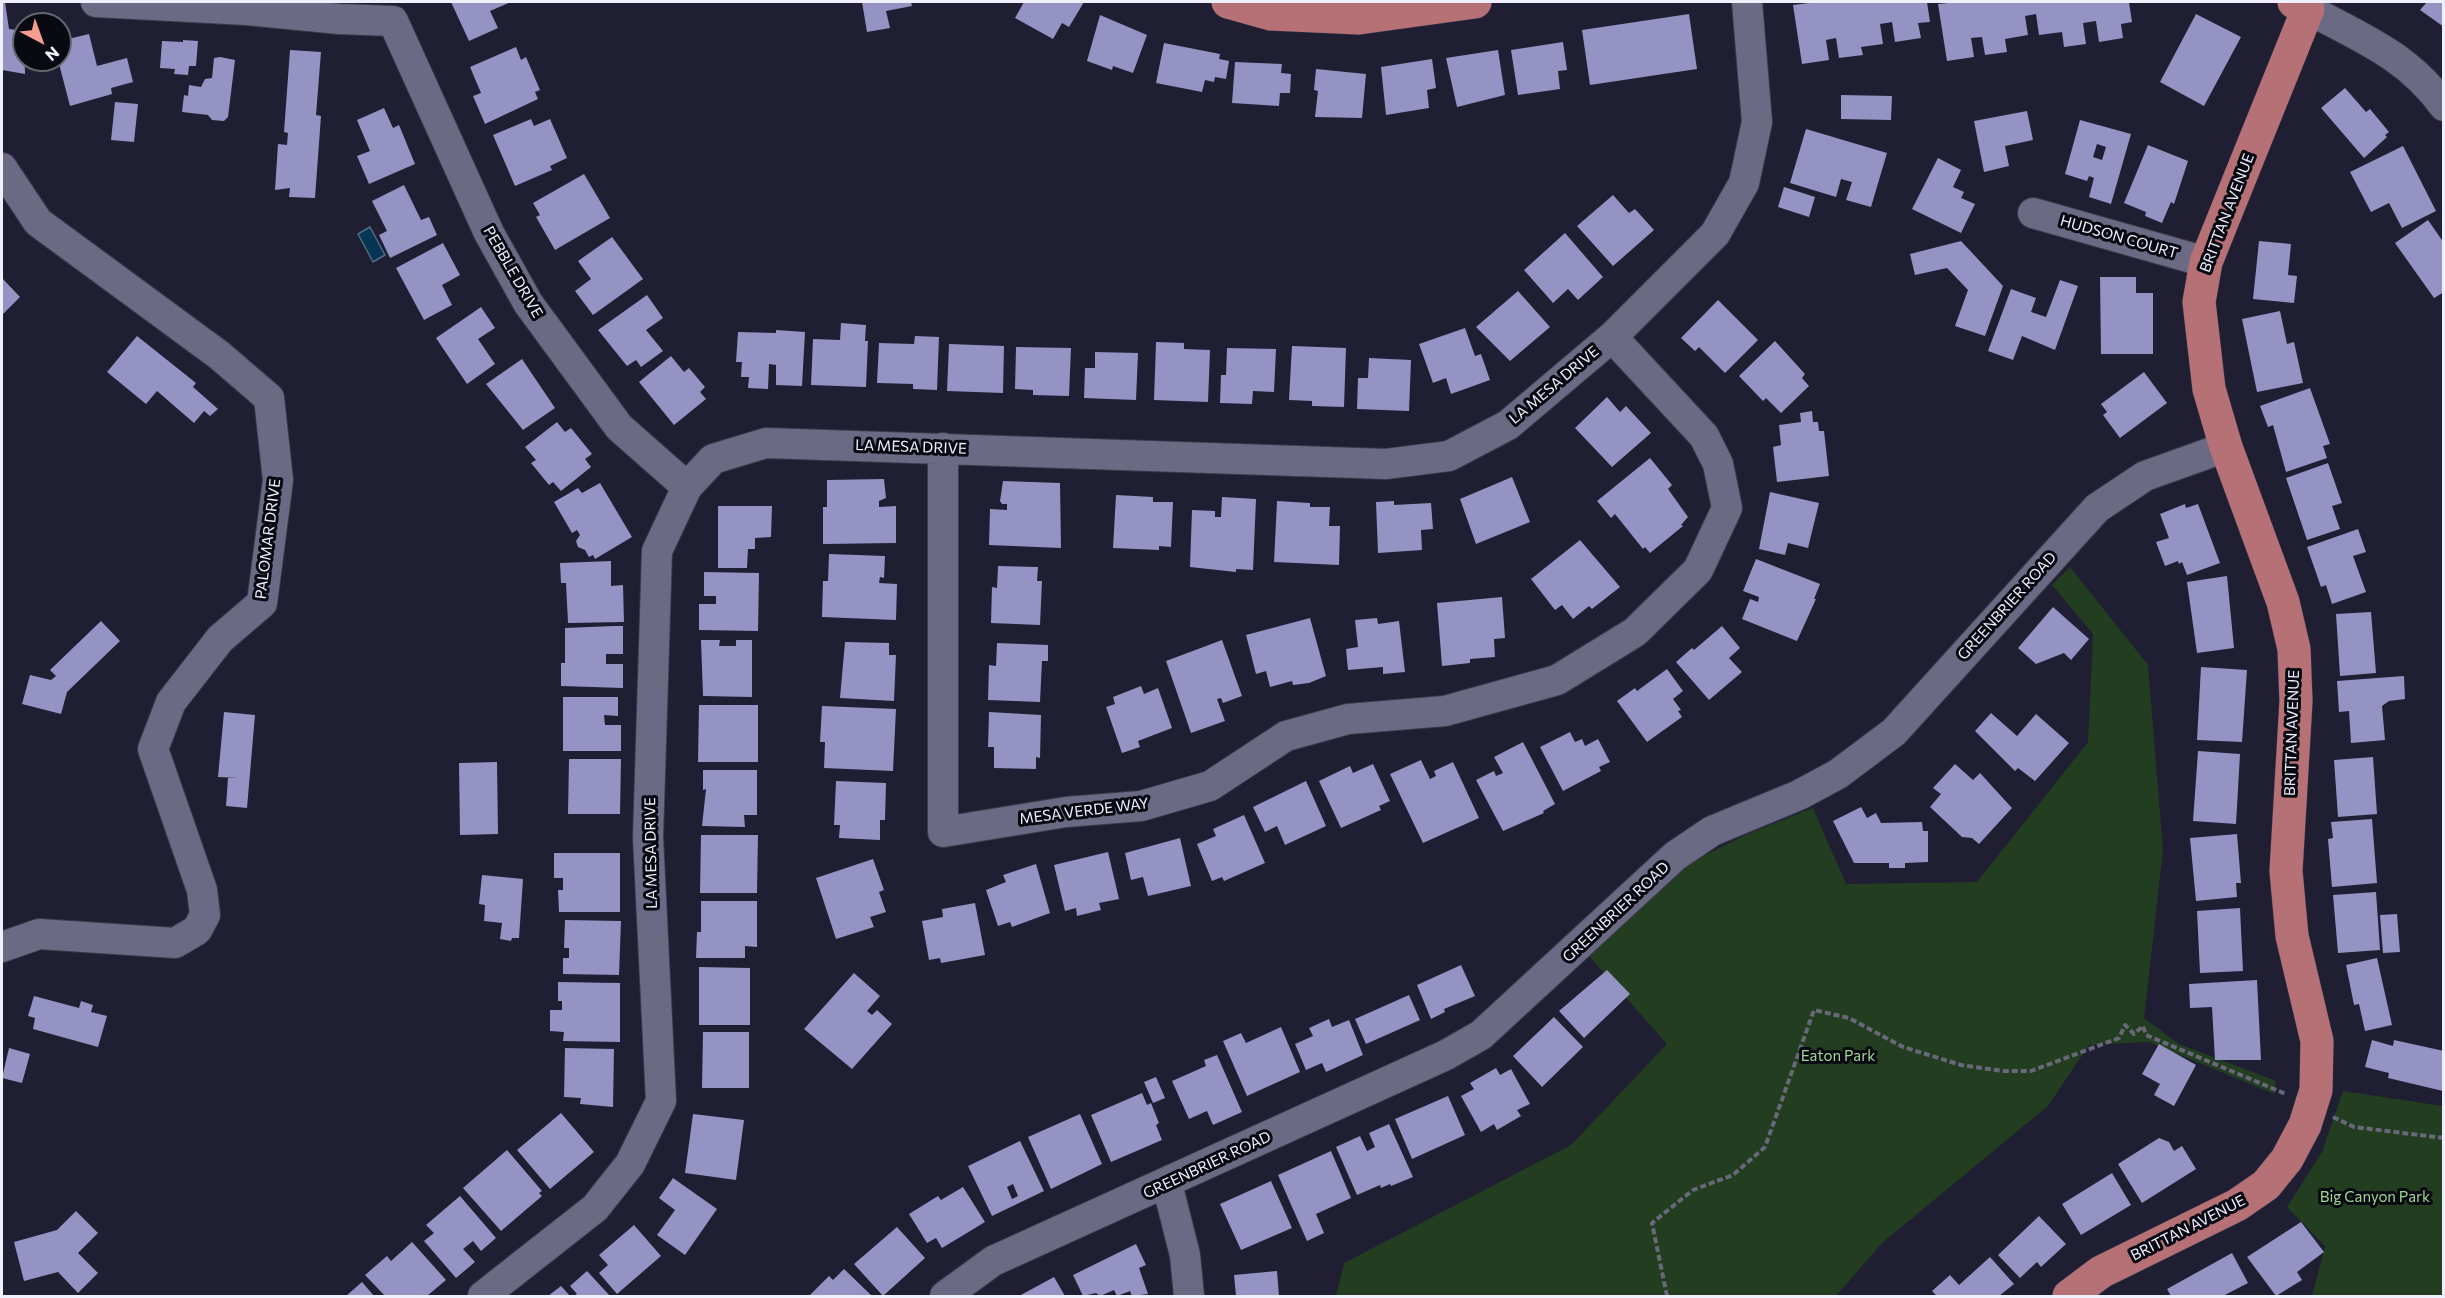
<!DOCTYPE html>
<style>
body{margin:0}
#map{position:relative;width:2445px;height:1298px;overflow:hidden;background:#1f1e32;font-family:Commissioner,sans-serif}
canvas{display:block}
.frame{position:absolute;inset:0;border:3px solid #efeffe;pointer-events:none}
.north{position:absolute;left:12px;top:12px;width:60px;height:60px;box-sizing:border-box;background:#090912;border:2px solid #656570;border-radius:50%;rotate:139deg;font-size:16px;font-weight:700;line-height:24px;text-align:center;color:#efeffe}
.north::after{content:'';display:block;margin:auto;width:21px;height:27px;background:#f59d90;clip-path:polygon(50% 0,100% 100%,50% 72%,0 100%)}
</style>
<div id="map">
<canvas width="2445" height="1298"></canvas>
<div class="frame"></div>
<div class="north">N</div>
</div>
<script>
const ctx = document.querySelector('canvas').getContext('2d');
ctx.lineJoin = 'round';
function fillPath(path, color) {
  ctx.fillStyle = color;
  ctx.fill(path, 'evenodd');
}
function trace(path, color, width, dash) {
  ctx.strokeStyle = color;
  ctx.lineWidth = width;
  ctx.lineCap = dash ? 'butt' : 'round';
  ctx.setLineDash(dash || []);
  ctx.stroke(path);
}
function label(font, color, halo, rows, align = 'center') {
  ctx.font = font + ' Commissioner,sans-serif';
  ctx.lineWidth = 6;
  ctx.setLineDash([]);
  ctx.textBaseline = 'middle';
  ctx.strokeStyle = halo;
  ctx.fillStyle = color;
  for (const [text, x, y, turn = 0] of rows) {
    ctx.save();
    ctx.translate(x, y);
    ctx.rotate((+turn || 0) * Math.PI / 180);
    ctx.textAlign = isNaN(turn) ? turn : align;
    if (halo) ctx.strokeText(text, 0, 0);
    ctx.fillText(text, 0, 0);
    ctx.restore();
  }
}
fillPath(new Path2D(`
 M2070,567l78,98 15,185 -19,168 35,26 97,37 -2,13 -125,-52 -60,3 -41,61 -166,137 -46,53h-500l8,-33 227,-118 96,-101 -78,-88 104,-95 57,-28 63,-25 33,76 131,-2 111,-140 5,-108 -41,-49z
 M2343,1091l100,15v190h-131l13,-50 -38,-39 35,-55z`), '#223d1f');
const water = new Path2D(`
 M370,227l15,28 -12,7 -15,-28z`);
fillPath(water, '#083554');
trace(water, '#4d6d87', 1.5);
fillPath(new Path2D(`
 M2,2h3l4,27 15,2 1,43 -23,-4z
 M451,2h60l-21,9 8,17 -29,13z
 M862,2h49l1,4 -26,5 4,17 -23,4z
 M1024,2h60l-15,25 -7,-4 -9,16 -38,-21z
 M1817,2h110l3,20 -12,1 3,15 -26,4 -3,-20 -12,2 3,20 -22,3 2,8 -24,3 -3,-20 -10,2 3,20 -27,4 -9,-59z
 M1958,2h171l3,20 -11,2 2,14 -24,4 -3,-21 -13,2 3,21 -22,3 -2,-15 -23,3 -3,-21 -11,2 3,19 -23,4 2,13 -22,3 -3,-18 -11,1 3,19 -27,4 -9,-57z
 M2427,2h17v25l-24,-17z
 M1689,14l8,55 -107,16 -8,-55z
 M2196,14l45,23 -37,69 -44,-24z
 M1100,15l47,20 -14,38 -20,-7 -1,4 -25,-9z
 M89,34l8,32 30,-8 6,24 -22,6 1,6 -42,12 -12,-46 2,-19z
 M183,40l15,1 -2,25h-7l-1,9 -14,-1 1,-5 -15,-1 2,-27 21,1z
 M1563,42l4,28 -9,1 2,18 -42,6 -7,-45z
 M1164,43l56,11 -1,5 10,2 -3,18 -11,-2 -1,5 -9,-2 -3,12 -46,-9z
 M516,47l5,13 5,-3 14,33 -5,2 3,7 -53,25 -12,-28 8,-3 -11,-26z
 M290,50l31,2 -5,63 5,1 -6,82 -26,-1 1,-9 -15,2 3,-46 9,1 1,-12 -4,-1z
 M1498,50l7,45 -48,12 -11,-49z
 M220,57l15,3 -7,57 -4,4 -12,-1 -4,-5 -26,-3 2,-17 4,1 1,-11 12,2 4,-8 7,-1 2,-20z
 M1432,59l4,29 -9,2 2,18 -43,7 -5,-48z
 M1235,62l47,2 -1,9 10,1 -1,19h-10l-1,13 -47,-3z
 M1316,69l50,5 -4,44 -47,-1 3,-26 -4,-1z
 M2345,88l21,24 4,-3 19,23 -4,3 2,2 -23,21 -43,-50z
 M1841,95l51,1 -1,24 -50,-1z
 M115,102l23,2 -4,38 -23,-2z
 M384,108l9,20 6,-3 16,39 -46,20 -12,-28 13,-5 -13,-31z
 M2027,111l6,29 -28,6 4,20 -25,6 -10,-51z
 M531,119l3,7 16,-7 17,39 -17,8 2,4 -37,16 -22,-51z
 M2080,120l51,14 -20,70 -22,-7 5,-19 -5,-2 -2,5 -22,-7zM2097,144l9,3 -4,13 -9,-3z
 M1806,129l81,24 -16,54 -25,-7 6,-18 -11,-3 -5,18 -46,-14z
 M2148,145l40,16 -14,43 -3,-2 -9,21 -17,-7 1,-4 -22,-9z
 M2403,146l33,65 -34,17 -13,-25 -18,9 -21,-40z
 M1938,158l23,12 -8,17 11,5 -3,6 14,6 -14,29 -49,-24z
 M584,174l26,44 -55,32 -19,-33 4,-2 -7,-12z
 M404,185l17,35 8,-3 8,18 -47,23 -11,-23 8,-4 -15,-30z
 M1784,187l31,10 -6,20 -31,-10z
 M1613,195l16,18 6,-4 19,21 -41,36 -36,-40z
 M2428,220l16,23v49l-10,6 -39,-55z
 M1565,233l38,44 -25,23 -10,-11 -15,14 -29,-33z
 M612,237l31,42 -50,36 -18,-24 16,-12 -13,-18z
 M1961,241l42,45 -18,50 -30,-10 13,-36 -21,-22 -32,7 -5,-21z
 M2259,241l32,3 -3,31 9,1 -3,27 -41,-4z
 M443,243l17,32 -18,10 10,20 -28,15 -28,-52z
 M2100,277h36v16h17v61h-52z
 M2,278l18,19 -18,18z
 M2060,280l18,6 -23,64 -33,-14 -9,24 -25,-9 23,-62 25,9 -5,14 15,5z
 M1518,291l32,36 -40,34 -34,-34z
 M647,295l16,23 -17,12 17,21 -22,16 -5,-7 -9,6 -29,-36z
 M1718,300l40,40 -33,33 -26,-26 -4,4 -14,-13z
 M481,307l14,21 -17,11 17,25 -28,20 -31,-46z
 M2280,311l7,33 7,-2 9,41 -46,9 -15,-73z
 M841,323l25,2 -1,16h3l-2,46 -55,-2 2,-46 27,1z
 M1465,328l10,28 6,-2 9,26 -39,14 -5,-16 -13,5 -14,-39z
 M776,330l29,2 -3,54 -26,-1v-20l-7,-1 -1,25 -20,-1 1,-11h-8l1,-15h-6l2,-30 38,1z
 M137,336l59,47 -3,4 25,22 -8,7 -6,-5 -10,12 -37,-32 -11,13 -39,-32z
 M915,336l24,1 -2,53 -24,-1v-5l-36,-1 2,-40 35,1z
 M1775,341l30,33 -3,4 7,8 -28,27 -15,-15 -3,3 -24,-25z
 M1156,342l28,1v6l26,1 -2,52 -54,-2z
 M949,344l55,2 -1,47 -56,-2z
 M1292,346l54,2 -2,59 -32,-1v-5l-23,-1z
 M1016,347l55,1 -2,48 -36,-1v-5l-18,-1z
 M1227,348l49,1 -2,43 -21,-1 -1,13 -32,-1 1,-28h5z
 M1095,352l43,1 -2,47 -52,-2 1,-30h10z
 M671,356l13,16 5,-4 16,19 -5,5 6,7 -32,26 -35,-43z
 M1369,358l42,2 -2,51 -52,-2 1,-31h10z
 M522,359l33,49 -32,22 -37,-46z
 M2144,372l23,31 -47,35 -17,-23 4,-3 -6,-8z
 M2310,388l20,56 -7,2 4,12 -41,14 -13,-47 -5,2 -8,-21z
 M1607,397l13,15 6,-6 25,27 -39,34 -37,-39z
 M1812,411l1,11h5l1,9h5l5,45 -52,6 -4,-35 8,-2 -2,-20 22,-3 -1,-9z
 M557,422l8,10 6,-4 21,26 -7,5 6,8 -30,24 -8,-9 -4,3 -18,-22 5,-3 -11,-13z
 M1650,458l22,27 -4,4 20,28 -7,8 2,1 -33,27 -5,-6 -2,2 -28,-35 -4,4 -14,-17z
 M2328,463l14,40 -10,3 8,23 -33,11 -21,-62z
 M1512,477l18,45 -54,22 -16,-45z
 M884,479l2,19 -7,3v6l17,-1v37l-73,1v-37h4v-27z
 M1003,481l57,2 1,65 -72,-3 1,-36 17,1v-6h-5l-2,-3z
 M600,483l32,54 -37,22 -2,-4 -4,2 -4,-7 -7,-3 -2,-6 4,-6 -3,-5 -5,3 -18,-31 24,-14 4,5z
 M1770,492l49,11 -11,45 -20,-5 -3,12 -26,-6z
 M1116,495l37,2v5h20l-2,45 -12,-1v4l-46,-2z
 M1222,497l34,2 -3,71 -17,-1v3l-46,-5 2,-57 23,1v6h6z
 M1277,501l33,2v4h20l-1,19h11l-1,39 -65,-3z
 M1394,501v4l37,-2 2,26 -12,1 1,20 -44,3 -2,-51z
 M2185,504l1,4 12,-4 22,59 -33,12 -5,-13 -3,2 -1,-3 -13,5 -9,-24 13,-4 -9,-24z
 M718,506h54l-1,31 -16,1v11h-7l-1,19h-29z
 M2358,529l8,23 -13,4 13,36 -34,12 -6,-19 -5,2 -14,-40z
 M1580,540l40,47 -28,22 -3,-3 -16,13 -11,-14 -7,5 -24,-31z
 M829,554l56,2 -1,22 -4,-1 -1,6 18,1 -1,36 -74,-3 1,-36h5z
 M1756,559l64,25 -6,15h2l-19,42 -55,-22 8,-20 8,3 1,-5 -16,-6z
 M611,561v25l12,-1 1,37 -56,1 -2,-40h-5l-1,-20z
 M998,566l40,1 -1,14h5l-2,44 -49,-2 1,-36 5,1z
 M704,572l55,1 -1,58 -59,-1v-26h17v-8h-12z
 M2227,576l7,72 -37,5 -10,-71z
 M1502,597l3,41 -11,1 1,18 -25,2v4l-28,3 -5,-63z
 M2053,607l36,32 -18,21 -7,-7 -28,11 -18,-16z
 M2371,612l5,61 -36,3 -4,-62z
 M1310,618l16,58 -17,7 -16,2 -1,-4 -22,6 -4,-16 -10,3 -10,-39z
 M1377,618l1,6 21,-3 6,51 -22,2v-7l-35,3 -2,-21 12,-2 -3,-27z
 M101,621l19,20 -53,51 -6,22 -39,-10 8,-29 21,5 5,-4 -6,-6z
 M614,626h9v28h-17v10h17v24l-62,-2v-23h4v-35z
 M1722,626l18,22 -11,10 13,14 -33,28 -33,-38 16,-14 2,2z
 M701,640h19l-1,6h17v-6h16v57l-49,-1z
 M1222,640l20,56 -19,7 -2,-5 -4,1 8,22 -34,12 -25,-72z
 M845,642l44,1v12h7l-2,46 -54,-3z
 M997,643l51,2v16h-6l-2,41 -52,-2 1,-35 7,1z
 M2201,667l46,3 -5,72 -45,-2z
 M1667,669l16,22 -10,8 8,11 -3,1 4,6 -35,25 -30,-41 18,-13 2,3z
 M2404,676l1,23 -16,2 -7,5 3,34 -34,3 -2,-32 -10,1 -2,-31z
 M1141,686l3,8 14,-6 14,40 -34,13 2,6 -18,6 -16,-46 9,-3 -2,-7z
 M563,697h55v19l-14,-1 1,10h16v26h-58z
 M699,705h59v57h-60z
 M822,706l74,3 -3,62 -69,-3 1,-26h-5z
 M224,712l31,3 -8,93 -21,-2 2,-28h10l-20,-1z
 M989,712l52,3 -1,43 -4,-1v12l-42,-1v-21h-6z
 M1991,713l26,23 19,-22 33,29 -34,38 -17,-13 -3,3 -40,-40z
 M1570,732l5,10 7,-3 3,7 13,-7 12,23 -11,5 2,4 -38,20 -23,-44z
 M1523,742l32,62 -12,7 1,2 -41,18 -27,-51 18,-9 2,5 7,-3 -9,-16z
 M2198,751l42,3 -4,70 -43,-3z
 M2373,757l4,57 -39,3 -4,-57z
 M569,759h52l-1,55h-52z
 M1421,760l9,19 6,-3 -2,-5 19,-9 26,56 -56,25 -33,-69z
 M497,762l1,72 -38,1 -1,-72z
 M1373,764l17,37 -11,5 2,4 -40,18 -22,-47 31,-15 3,7z
 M1955,764l18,16 7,-7 32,35 -33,36 -7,-6 -10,-1 -32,-30 11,-13 -8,-6z
 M703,770h54v45h-13l1,12 -43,-1 4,-37 -3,1z
 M836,781l50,2 -1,37h-5v20l-41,-2 1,-13h-6z
 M1306,781l20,45 -41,19 -8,-19 -12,6 -12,-25z
 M1861,807l6,11 9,-5 5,10 41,-1 1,9h5v31l-23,1v5h-16v-5h-35l-21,-42z
 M1244,815l21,48 -41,18 -2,-4 -10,4 -15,-37 19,-8 -3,-7z
 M2372,819l5,64 -45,4 -4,-48 5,-1 -2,-16z
 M2237,834l4,49h-5l1,14 -41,4 -6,-63z
 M701,835h57l-1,58h-57z
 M1180,838l11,48 -43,10 -5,-19 -12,3 -6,-27z
 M1108,852l11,47 -20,4 2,7 -24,6 -1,-8 -11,3 -11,-46z
 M554,853h66v59h-61l-1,-22h5v-12h-9z
 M873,859l11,31 -5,2 7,20 -16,5 4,10 -38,12 -20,-61z
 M1036,864l14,49 -38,14 -2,-5 -12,4 -12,-36 20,-8 -3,-7z
 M482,875l41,4 -4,59h-7l-1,3 -11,-2 2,-16 -18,-2 1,-16 -6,-1z
 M2376,892l4,58 -42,3 -5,-58z
 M701,901h56v46l-12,-1v12h-49l1,-26h4z
 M975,903l10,52 -44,8 -1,-5 -11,2 -7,-39 21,-4 -1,-8z
 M2240,908l3,63 -43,2 -3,-62z
 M2397,914l3,38 -17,1 -3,-38z
 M565,920l56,1 -2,54 -56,-1v-16h6v-10h-5z
 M2377,958l15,67 -27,6 -6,-27 -5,1 -8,-40z
 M1461,965l14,31 -31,13 1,3 -14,7 -14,-34z
 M699,967l51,1v57h-51z
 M1607,970l23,24 -46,44 -25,-27z
 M854,973l26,23 -13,15 5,4 5,-5 15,14 -40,45 -48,-40z
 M2257,980l4,80h-46l-3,-53 -22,1 -1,-24z
 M558,982l62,1v59l-57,-1 1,-9 -14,-1v-21h12v-9h-4z
 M1409,995l11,25 -54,24 -11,-25z
 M34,996l45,12 2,-7 12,4 -2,7 16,4 -9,31 -65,-18 2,-11 -7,-2z
 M1554,1017l29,30 -41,40 -29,-31z
 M1329,1019l3,8 17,-7 14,35 -37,17 -4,-9 -16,7 -11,-26 18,-8 -4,-8z
 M1281,1027l19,45 -53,24 -24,-55 18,-8 5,10z
 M703,1032h46v56h-47z
 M2372,1040l21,6 1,-6 50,11 -1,40 -55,-13 1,-5 -24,-6z
 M2159,1044l37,21 -22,41 -20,-11 6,-11 -18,-10z
 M9,1048l21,6 -8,29 -20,-5z
 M565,1048l49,1 -1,58 -33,-3 1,-6 -17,-1z
 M1217,1055l25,57 -29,13 -6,-14 -18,8 -17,-38 34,-15 -2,-6z
 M1496,1068l4,7 11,-6 19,35 -13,6 4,6 -24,14 -3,-6 -13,8 -20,-36 13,-7 -4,-6z
 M1156,1077l9,21 -12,5 -9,-21z
 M1142,1093l5,12 4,-2 8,20 -3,2 6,15 -51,22 -20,-47z
 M1448,1096l17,39 -53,24 -17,-40z
 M561,1113l33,39 -44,37 -33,-39z
 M693,1114l51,6 -8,60 -51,-7z
 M1080,1114l22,50 -51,25 -23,-52z
 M1389,1124l24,53 -22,9 -1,-2 -9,4 -1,-3 -23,10 -21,-48 24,-11 7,15 8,-4 -6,-14z
 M2159,1138l10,4 5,9 8,-5 14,23 -54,34 -24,-39z
 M1020,1141l24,50 -52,25 -24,-50zM1013,1184l5,12 -6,3 -5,-12z
 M507,1150l35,41 -3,2 3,3 -41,35 -38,-43z
 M1331,1151l20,47 -35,16 8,19 -17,8 -29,-66z
 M2112,1173l19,32 -50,30 -19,-31z
 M673,1178l44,31 -32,46 -28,-20 18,-25 -16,-12z
 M1271,1181l21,47 -51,22 -21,-46z
 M963,1187l22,35 -43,26 -6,-10 -9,5 -18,-29 29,-18 3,4z
 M460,1196l36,42 -15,13 -8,-10 -10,8 12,13 -19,16 -32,-37 10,-8 -8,-8z
 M76,1211l22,22 -20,20 20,20 -20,20 -20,-21 -34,9 -10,-39 43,-12z
 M2039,1216l27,28 -25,23 -4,-5 -17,16 -22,-23z
 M2301,1222l23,30 -27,20 5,8 -26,16 -29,-39z
 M634,1225l27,31 -44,38 -18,-21 9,-8 -9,-10z
 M897,1227l28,31 -42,38 -29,-32z
 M412,1242l34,38 -19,16h-42l-20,-21 22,-19 4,5z
 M1136,1244l10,21 -7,3 9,26 -16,2 -2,-5 -13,5 -3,-6 -14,6 -4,-3 -13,3 -10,-21z
 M2232,1253l16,30 -25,13h-52l-4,-7z
 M1990,1257l24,27 -15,12h-62l-5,-5 18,-16 9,10z
 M844,1269l28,27h-63l20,-20 4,4z
 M587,1271l23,25h-37l4,-2 -7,-8z
 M1277,1271l2,25h-43l-2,-21z
 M1054,1277l11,19h-46z
 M362,1282l12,14h-28z
 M561,1286l9,10h-22z`), '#9493c4');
const minor = new Path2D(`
 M96,2l151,8 92,9 54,2 96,212 39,70 91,124 68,60
 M2310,2l-2,7c53,29 99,46 136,97
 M2,168l36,54 181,133 50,43 9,82 -16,123 -42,36 -49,63 -18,47 49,141 3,25 -8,15 -22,13 -136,-9 -37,13
 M2033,213l173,49
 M943,448v384l123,-20 75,-6 69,-20 76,-50 62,-17 97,-8 112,-31 78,-48 63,-62 29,-62 -9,-44 -14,-28 -92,-99
 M1167,1184l18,71 4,41
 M483,1296l112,-88 35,-44 31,-63 -13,-264 9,-286 30,-64 26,-28 53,-16 620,21 63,-8 59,-31 104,-88 103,-103 29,-51 13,-61 -10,-120
 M945,1296l48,-35 453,-206 35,-20 194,-179 37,-25 87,-36 39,-21 56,-42 203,-224 48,-32 81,-29`);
const major = new Path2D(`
 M1228,2l43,12 88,4 116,-16
 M2069,1296l32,-24 136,-67 29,-20 21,-26 18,-34 11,-35 1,-49 -25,-105 -6,-65 10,-170 -2,-52 -11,-47 -57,-155 -17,-58 -10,-87 7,-40 102,-253 -14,-7`);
trace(minor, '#3c3a4c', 32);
trace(major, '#3c3a4c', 34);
trace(new Path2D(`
 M2333,1117l21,10 90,11
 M1667,1296l-15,-73 41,-33 40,-15 32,-28 49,-137 35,8 54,29 58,18 42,6h28l88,-33 6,-13 9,9 9,-8 3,9 140,59`), '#69687a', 4, [6, 3]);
trace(minor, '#6a6a84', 30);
trace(major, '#b67177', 33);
label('15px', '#efeffe', '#090912', [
 ["BRITTAN AVENUE",2227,213,-69],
 ["HUDSON COURT",2119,237,16],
 ["PEBBLE DRIVE",513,272,60],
 ["LA MESA DRIVE",1554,385,-40],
 ["LA MESA DRIVE",911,447,2],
 ["PALOMAR DRIVE",268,539,-83],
 ["GREENBRIER ROAD",2007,606,-48],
 ["BRITTAN AVENUE",2292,733,-88],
 ["MESA VERDE WAY",1084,811,-7],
 ["LA MESA DRIVE",651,853,-91],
 ["GREENBRIER ROAD",1616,912,-43],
 ["GREENBRIER ROAD",1207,1165,-25],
 ["BRITTAN AVENUE",2188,1228,-27]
]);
label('15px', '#a1d899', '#090912', [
 ["Eaton Park",1838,1056],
 ["Big Canyon Park",2375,1197]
]);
</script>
